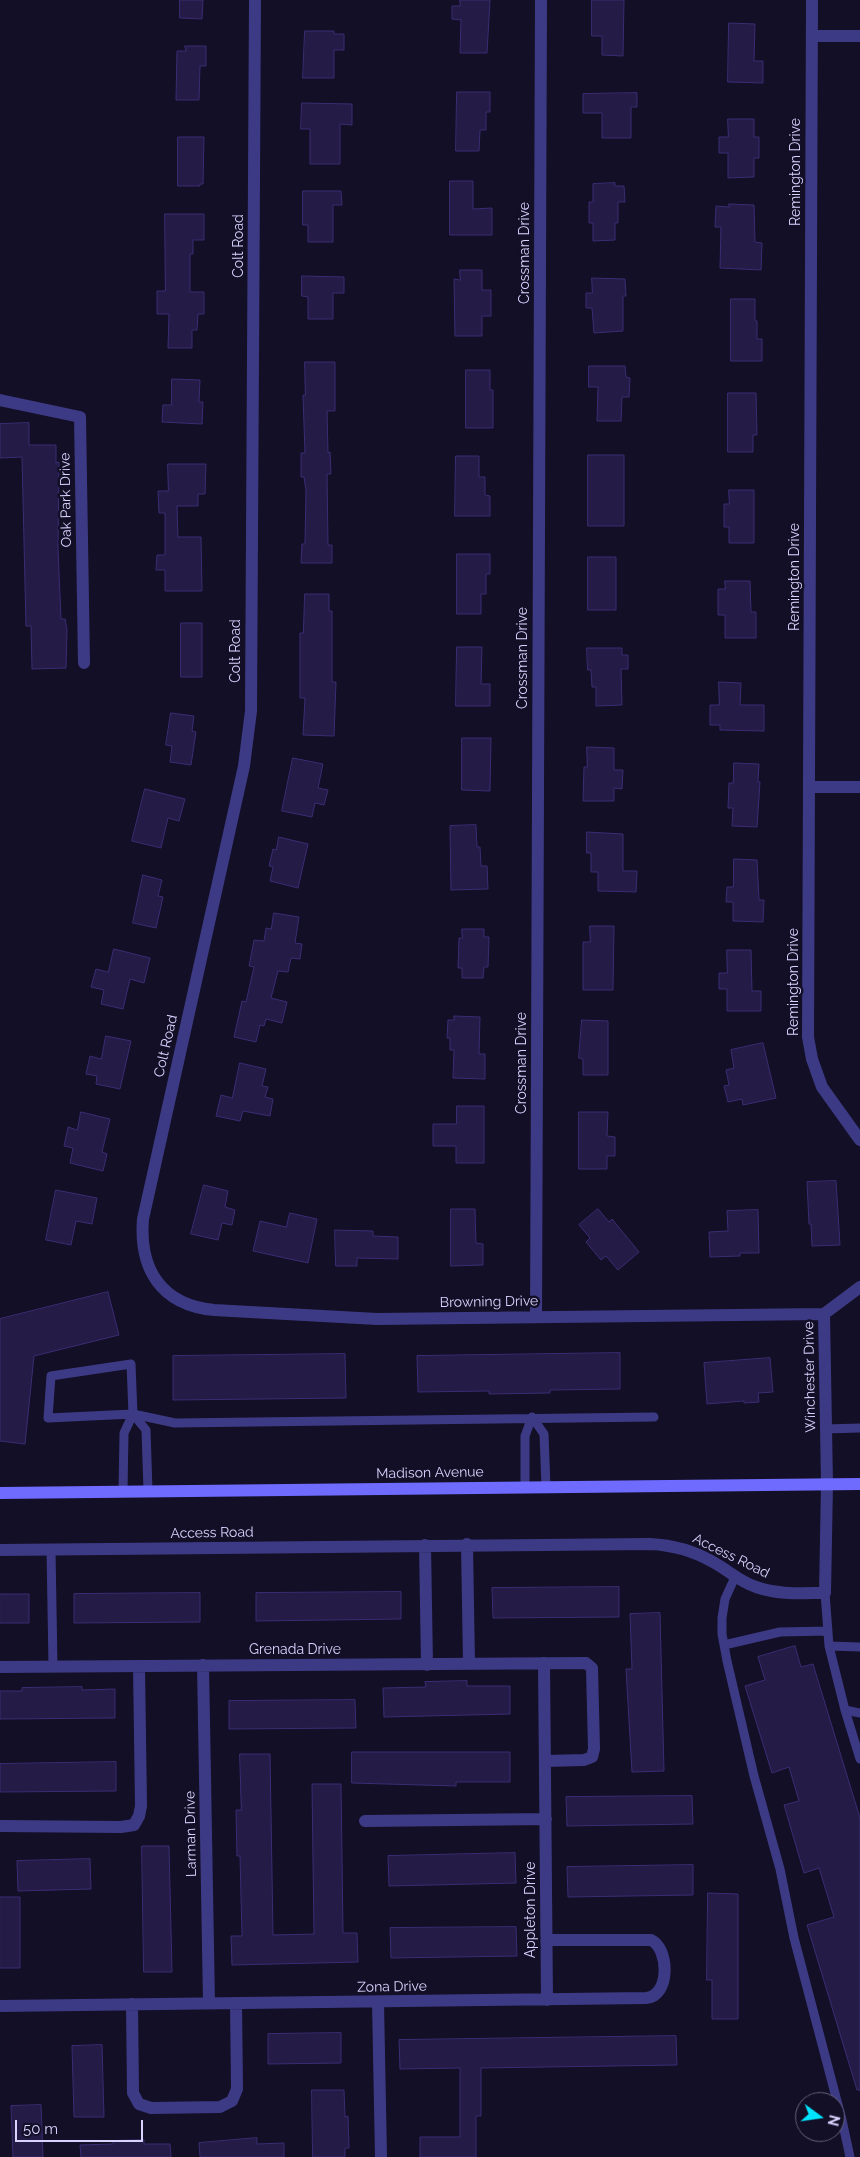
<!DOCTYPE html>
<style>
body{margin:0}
#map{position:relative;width:860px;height:2157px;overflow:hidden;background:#130f26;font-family:Raleway,sans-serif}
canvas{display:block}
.north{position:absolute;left:795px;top:2092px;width:50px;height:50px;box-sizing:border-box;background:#130f26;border:1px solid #625e7d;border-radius:50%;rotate:104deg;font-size:14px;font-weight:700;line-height:20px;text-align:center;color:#d9d4ff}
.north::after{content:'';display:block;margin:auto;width:18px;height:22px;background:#00e5ff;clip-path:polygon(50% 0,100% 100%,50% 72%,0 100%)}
.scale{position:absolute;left:15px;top:2120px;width:128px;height:22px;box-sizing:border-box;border:2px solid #d9d4ff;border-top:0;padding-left:6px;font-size:15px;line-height:18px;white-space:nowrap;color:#d9d4ff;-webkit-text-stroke:4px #130f26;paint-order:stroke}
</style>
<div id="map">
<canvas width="860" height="2157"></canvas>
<div class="north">N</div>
<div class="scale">50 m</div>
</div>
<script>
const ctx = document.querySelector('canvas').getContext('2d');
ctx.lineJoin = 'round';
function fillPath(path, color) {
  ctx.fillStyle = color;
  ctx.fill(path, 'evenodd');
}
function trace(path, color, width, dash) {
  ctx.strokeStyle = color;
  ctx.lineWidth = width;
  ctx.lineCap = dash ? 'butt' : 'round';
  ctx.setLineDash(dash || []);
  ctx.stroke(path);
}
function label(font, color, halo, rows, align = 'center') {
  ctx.font = font + ' Raleway,sans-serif';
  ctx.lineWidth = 5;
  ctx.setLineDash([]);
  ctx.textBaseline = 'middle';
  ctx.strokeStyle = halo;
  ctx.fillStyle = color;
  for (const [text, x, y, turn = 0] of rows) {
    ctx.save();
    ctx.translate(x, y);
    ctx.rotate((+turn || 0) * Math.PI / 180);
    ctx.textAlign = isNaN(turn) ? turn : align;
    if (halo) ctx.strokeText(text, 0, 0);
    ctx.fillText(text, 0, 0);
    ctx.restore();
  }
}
const building = new Path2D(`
 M180,0h23l-1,19 -22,-1z
 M460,0h30l-3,53h-27l1,-33 -9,-1v-13h8z
 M592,0h32l-1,56 -21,-1v-19h-10z
 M729,23l26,1 -1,37h9v22l-35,-1z
 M305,31h29v3h10v16h-10v28h-31z
 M185,46h21v20h-6l-1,34h-23l1,-49h9z
 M457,92h33v20h-4v18h-6l-1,21h-23z
 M637,93v14h-6v31h-29v-25h-19v-19z
 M302,103l50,1v21l-12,-1v40h-30v-35h-9z
 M728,119h26v18h5v21h-5v19l-26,1v-25h-9v-16h9z
 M178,137h26l-1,47h-3v2h-22z
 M450,181h23v28l19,-1v27h-42z
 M615,183v3h9l1,16h-7v21h-3v17l-22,1v-18h-4v-21h4v-18z
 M303,191h38l1,14h-9v37h-25v-17h-5z
 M729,204l25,1 1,37 7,1 -1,27 -41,-2 1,-41h-6l1,-21 13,1z
 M165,214h39v26h-11v14h-3v38h14v22h-6l-1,16h-5v18h-24l1,-34h-12v-23h8z
 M460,270h22v20h9v26h-9v20h-27l-1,-57 6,1z
 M302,276l42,1v16h-11v26h-25v-22l-6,-1z
 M592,278l33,1 1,17h-3v35l-29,2 -2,-25h-6v-15h6z
 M731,299h24v21l2,1v18h5v22h-31z
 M305,362h30v49h-8l1,42 2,-1 1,22h-4l1,71h4v18h-31l1,-19h3l1,-53 -2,-14h-3v-24h4l-2,-58h2z
 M589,366h36l1,11 4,1 -1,19h-7l-1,24h-24l1,-34h-9z
 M466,370h24v20h3v38h-27z
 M172,379l28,1 -1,22h4l-1,22 -40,-2 1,-17h8z
 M728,393h28l1,42h-4v17h-25z
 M29,423v22h27v18l3,-1 -1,87 3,70h4l2,10 -1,39 -34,1 -1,-43h-5l-4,-169 -22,1v-34z
 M588,455h36v71h-36z
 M456,456h23v21h6v18l5,1v20h-35z
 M168,464h38l-1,30h-7v12h-21l1,31h23l1,54h-37v-21h-9l1,-15h8v-42h-6l-1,-22h10z
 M729,490h25v53h-25v-16h-5v-23h5z
 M457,554h33v20h-4v20h-5v20h-24z
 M588,557h28v53h-28z
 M725,581h25l1,31h5v26h-31v-23h-7v-26h7z
 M305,594h24v17h3v71h4l-2,54 -31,-1 2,-37h-5v-65h3z
 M181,623h21v54h-21z
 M457,647h25l-1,37h9v22h-34z
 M587,648h35v7h6v14h-7l1,36 -26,1v-19h-4l-1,-17h-3z
 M719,682l22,1 -1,22h24v26l-44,-1v-5h-10v-20h9z
 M171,713l23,3 -2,15 4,1 -5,33 -21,-3 2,-16 -6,-1z
 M462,738h29l-1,53 -28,-1z
 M587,747l27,1v22h9l-1,19 -8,-1v13h-31l1,-34h3z
 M293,758l30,6 -5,24 10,2 -4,15 -9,-2 -3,14 -30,-6z
 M734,763l25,1 -1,18h2l-3,45 -25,-1 1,-18h-5l1,-25h4z
 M145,789l40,10 -6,22 -11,-3 -7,30 -29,-7z
 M476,825l1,22h3l1,19h6l1,23 -37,1 -1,-64z
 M587,832l36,2v37h14l-1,21 -38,-1v-19h-7v-19h-4z
 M279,837l29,7 -10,44 -28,-7 3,-14 -4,-1 4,-17 3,1z
 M734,859l23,1 2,40h5l-1,22 -30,-1v-19h-7l1,-15h6z
 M143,875l19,5 -4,16 5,1 -7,31 -23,-5z
 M274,913l25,4 -4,26 7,1 -2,15 -9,-1 -3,14 -10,-1 -7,27 16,4 -5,21 -16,-4 -2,7 -4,-1 -4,17 -22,-5 8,-36 4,1 8,-35 -5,-1 5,-26 10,1 2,-13 5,1z
 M590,926h24l-1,64h-30v-48h7z
 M462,929h22v8h5l-1,30h-4l-1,11h-21v-10h-4l1,-30h3z
 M114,949l36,9 -6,25 -14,-4 -7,30 -22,-5 3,-14 -13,-3 5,-18 12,3z
 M727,950h24l1,41h9v20h-34v-22h-8v-16h8z
 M454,1016l26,1 -1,37h6v25l-32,-1 1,-28h-4v-12h-3l1,-18h6z
 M582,1020l26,1v54h-25v-16l-4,-1z
 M106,1036l25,5 -11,48 -24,-5 1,-8 -11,-2 4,-18 11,3z
 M763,1043l13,55 -33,7 -1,-6 -14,3 -4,-16 5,-1 -3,-15 8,-2 -3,-18z
 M240,1063l26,6 -4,17 6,1 -3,10 8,2 -3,17 -27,-5 -3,10 -24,-5 5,-21 11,3z
 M457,1106h27v57h-28v-17h-23v-22h23z
 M81,1112l29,7 -8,33 5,2 -4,17 -33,-8 3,-15 -9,-2 4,-19 9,3z
 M579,1112h29l-1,24 8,1v19h-8v13h-28z
 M836,1181l4,64 -28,1 -1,-22h-2l-2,-42z
 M204,1185l24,6 -3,16 10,3 -3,15 -10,-2 -4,17 -27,-6z
 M56,1190l41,8 -5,26 -16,-3 -5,24 -25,-5z
 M451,1209h24l1,34 7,1v21l-32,1z
 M598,1209l11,13 3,-3 27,33 -21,18 -12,-14 -5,4 -15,-18 4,-4 -11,-13z
 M758,1210l1,43h-19v3l-30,1 -1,-25 19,-1 -1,-20z
 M290,1213l27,6 -9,44 -55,-12 7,-30 26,6z
 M335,1230l38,1v5l25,1v22l-41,-1v8h-21z
 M108,1292l11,43 -85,21 -9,88 -25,-3v-122z
 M620,1353v36l-70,1v3l-61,1v-3l-71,1 -1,-36z
 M345,1354l1,44 -173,2v-44z
 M770,1358l3,34 -15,1 1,9 -15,1v-2l-37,3 -3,-41z
 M619,1587v30l-126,1 -1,-30z
 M401,1592v27l-145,2v-28z
 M200,1593v29l-126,1v-29z
 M0,1594h29v29h-29z
 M660,1613l4,158 -32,1 -6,-103h6l-2,-55z
 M795,1646l6,21 12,-3 47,154v272h-3l-50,-165 27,-8 -15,-49 -15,5 -20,-68 15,-4 -10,-34 -17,6 -27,-87 20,-6 -7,-23z
 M467,1681v5h43v28l-126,3 -1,-29 43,-1 -1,-5z
 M82,1687v3l33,-1v29l-115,1v-28h22v-3z
 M355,1700l1,28 -127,1v-28z
 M352,1752h158v30h-54v4l-104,-3z
 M240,1754h30l3,181 41,-1 -2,-150h29l2,149h14l1,29 -126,3 -1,-29h11l-2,-80h-3l-1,-46h5z
 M116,1762v29l-116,1v-28z
 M692,1796l1,28 -126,2 -1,-29z
 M142,1846h27l3,126h-28z
 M515,1853l1,30 -127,3 -1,-30z
 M90,1859l1,30 -73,2 -1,-30z
 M693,1865v30l-125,2 -1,-30z
 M708,1893l30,1v125h-26v-39h-5z
 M0,1897h20v71h-20z
 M516,1927l1,29 -126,2 -1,-30z
 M341,2033v30l-73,1v-30z
 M676,2036l1,29 -196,3v48h-5v41h-56v-20h40v-69l-60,1 -1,-29z
 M102,2045l2,72h-30l-2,-71z
 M312,2090h32l1,27 3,-1 1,32h-4v9h-32z
 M41,2105l2,52h-30l-2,-51z
 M257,2138v6l27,-1v14h-84l-1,-14z
 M144,2140v4h26l1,13h-90l-1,-12 33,-1v-3z`);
fillPath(building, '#241b47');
trace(building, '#3b2d73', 1);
trace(new Path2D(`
 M133,1414l-2,-50 -80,12 -3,42 85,-4 42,9 479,-6
 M532,1417l12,17 2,53
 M825,1429l35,-1
 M525,1487v-51l7,-19
 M123,1491l1,-58 9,-19 13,16 2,61
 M51,1550l2,116
 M735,1577l-10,22 -3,19v16l5,27 27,115 26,93 14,69 48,182 8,37
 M825,1593l4,53 31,1
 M724,1645l56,-13 48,-1
 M829,1646l16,64 15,3
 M845,1710l15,49`), '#3d3a85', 9);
trace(new Path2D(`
 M255,0l-4,711 -7,55 -101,453c-4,50 18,86 71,91l163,9 447,-5
 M812,0l-4,1037 4,22 10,28 38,53
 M812,36h48
 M0,400l80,17 4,246
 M810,787h50
 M536,1316l5,-1316
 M467,1544l2,120
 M425,1545l2,120
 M0,1550l650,-6c22,1 44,7 63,18 15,8 27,20 43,25 23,8 46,6 69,6l2,-109 -3,-170 36,-27
 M544,1663l3,337
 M203,1665l6,338
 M0,1667l586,-4 6,5 2,81 -2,8 -8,3 -39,1
 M365,1821l181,-2
 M0,1826l121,1 13,-2 5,-9 2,-10 -2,-140
 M378,2002l3,155
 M132,2004l1,89 6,11 12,4 69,-1 12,-6 5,-12 -1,-86
 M0,2006l646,-8c25,-2 23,-50 5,-58h-105`), '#3d3a85', 12);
trace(new Path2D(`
 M0,1493l860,-9`), '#6f6bff', 12);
label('14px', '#d9d4ff', '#130f26', [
 ["Remington Drive",796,172,-90],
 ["Colt Road",239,246,-90],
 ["Crossman Drive",525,253,-90],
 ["Oak Park Drive",66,500,-91],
 ["Remington Drive",795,577,-90],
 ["Colt Road",236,651,-90],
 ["Crossman Drive",523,658,-90],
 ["Remington Drive",794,982,-90],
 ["Colt Road",166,1046,-77],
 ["Crossman Drive",522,1063,-90],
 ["Browning Drive",489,1302,-1],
 ["Winchester Drive",810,1377,-91],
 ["Madison Avenue",430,1473,-1],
 ["Access Road",212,1533,-1],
 ["Access Road",731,1556,26],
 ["Grenada Drive",295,1650],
 ["Larman Drive",191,1834,-91],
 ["Appleton Drive",531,1910,-90],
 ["Zona Drive",392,1987,-1]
]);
</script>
